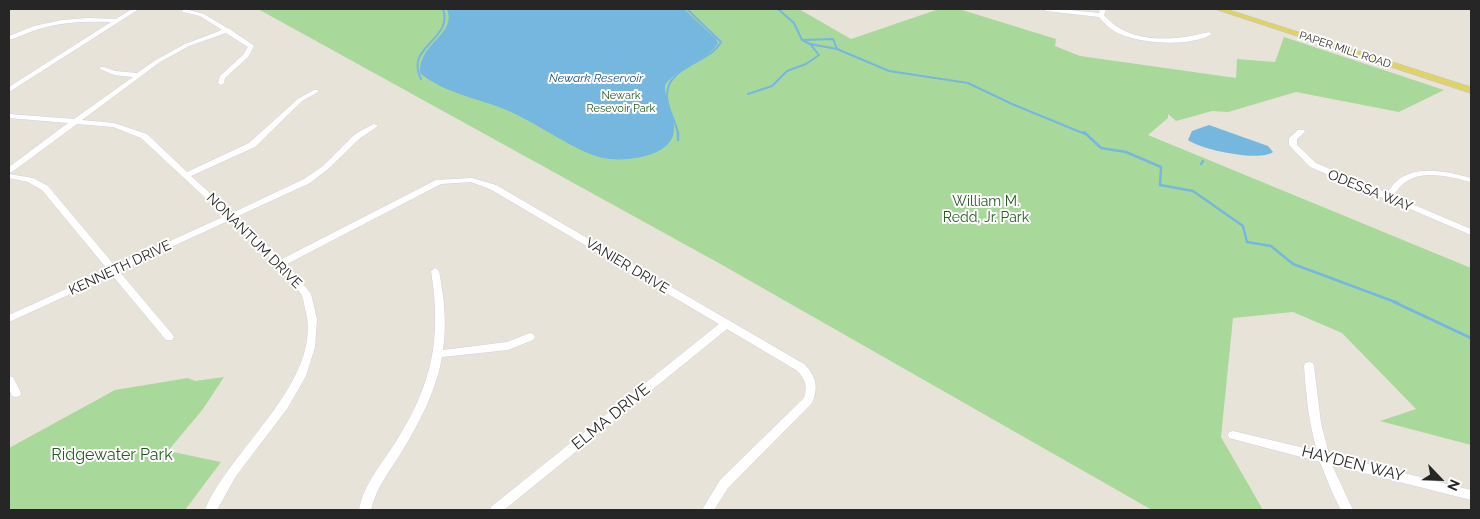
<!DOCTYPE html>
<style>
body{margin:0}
#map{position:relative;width:1480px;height:519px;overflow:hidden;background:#e8e3d9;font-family:Raleway,sans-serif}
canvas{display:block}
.frame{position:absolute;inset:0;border:10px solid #262626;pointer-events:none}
.north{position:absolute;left:1415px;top:454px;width:50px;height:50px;-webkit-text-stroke:4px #fff;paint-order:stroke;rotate:114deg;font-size:14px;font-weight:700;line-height:20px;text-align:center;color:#262626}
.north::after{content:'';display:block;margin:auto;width:18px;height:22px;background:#262626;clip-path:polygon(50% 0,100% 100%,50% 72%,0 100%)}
</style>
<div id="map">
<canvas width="1480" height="519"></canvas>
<div class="frame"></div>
<div class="north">N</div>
</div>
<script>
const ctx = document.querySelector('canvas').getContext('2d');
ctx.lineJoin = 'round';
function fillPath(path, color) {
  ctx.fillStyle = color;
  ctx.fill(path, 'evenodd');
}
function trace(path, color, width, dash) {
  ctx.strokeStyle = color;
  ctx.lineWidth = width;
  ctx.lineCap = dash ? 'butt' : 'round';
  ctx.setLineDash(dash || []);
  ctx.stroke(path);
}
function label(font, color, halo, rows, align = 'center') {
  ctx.font = font + ' Raleway,sans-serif';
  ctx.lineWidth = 4;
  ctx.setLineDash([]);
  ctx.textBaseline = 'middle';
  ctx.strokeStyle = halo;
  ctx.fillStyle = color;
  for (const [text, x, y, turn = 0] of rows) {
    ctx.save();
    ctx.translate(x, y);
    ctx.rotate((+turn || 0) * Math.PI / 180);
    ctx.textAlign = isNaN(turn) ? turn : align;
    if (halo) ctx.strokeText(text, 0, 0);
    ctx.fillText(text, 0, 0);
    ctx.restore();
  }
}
fillPath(new Path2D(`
 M258,9h541l52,30 88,-30h20l97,30 -1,7 25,10 156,22 1,-19 38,3 9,-25 160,53 -45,22 -103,-20 -68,20 -16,-1 -36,10 -8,-7v4l-20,17 323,133v177l-91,-24 36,-12 -74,-76 -49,-21 -60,6 -12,119 42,73h-111l-428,-244z
 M224,377l-21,32 -35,42 53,11 -36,48h-176v-62l106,-58 73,-12 7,3z`), '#a8d99a');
fillPath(new Path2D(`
 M447,9h237l32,30 2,4c-10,17 -39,23 -53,42 -1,18 16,39 6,55 -11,18 -49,22 -68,18 -25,-5 -65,-34 -92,-46 -31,-14 -64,-17 -91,-39 -1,-31 37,-38 27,-64z
 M1209,125l59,21 5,6c-13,10 -71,-2 -85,-12l4,-9z`), '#76b7e0');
trace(new Path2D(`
 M778,9l16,14 8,17 8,4 27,5 52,22 79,12 44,21 73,30
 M803,40l30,-1 4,10
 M421,79c-17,-33 33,-39 22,-70
 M748,94l24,-8 15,-15 19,-7 13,-9 -8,-10
 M678,134c-2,-13 -11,-25 -11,-38 -1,-30 42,-32 54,-54l-34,-33`), '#76b7e0', 2);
trace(new Path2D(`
 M1084,132l17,16 25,4 35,15 -1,18 33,6 50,35 4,16 24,4 22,18 105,39
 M678,140v-8
 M1201,164l2,-3`), '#76b7e0', 2.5);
trace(new Path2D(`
 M1394,302l77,36`), '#76b7e0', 3);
const minor = new Path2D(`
 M132,9h7l-130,83v-5l102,-65c-24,-1 -49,0 -72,7 -10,3 -20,8 -30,11v-4l25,-10 28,-6 26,-2 28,1z
 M185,9l19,5 23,14 3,1 1,1 22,15 1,1 -6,11 -23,21 -1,5 -3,2 -3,-2 2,-7 23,-21 5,-8 -22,-14 -37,13 -29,16 -78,58 32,3 33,11 40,38 62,-29 49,-44 16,-9h4v2l-16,9 -47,46 -64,29 41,37 72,-34 19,-13 30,-30 9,-6 12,-6 4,2 -19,13 -31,30 -18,14 -74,34 46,42 154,-79 36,-2 24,7 308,179c12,12 15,23 8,39l-84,85 -14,22h-12l18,-30 84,-82c4,-12 1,-20 -8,-28l-69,-41 -223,181h-14l2,-4 227,-182 -229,-135 -19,-7 -30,2 -154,80 24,30 6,25 -2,28 -9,29 -19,33 -51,67 -19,34h-12c25,-61 117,-128 101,-198 -2,-6 -2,-13 -5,-18 -3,-5 -8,-10 -12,-15 -17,-22 -39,-40 -59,-59l-111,51 53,63 2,3 -2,3h-6l-54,-65 -103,47v-7l99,-45 -66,-80 -14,-8 -19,-4v-4l24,4 15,8 67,80 110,-50 -84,-78 -28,-11 -36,-3 -65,48h-3v-5l59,-44 -59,-5v-4l65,5 59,-42 -19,-2 -14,-6v-2h4l11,4 22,2 19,-13 29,-16 37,-14 -22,-14 -17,-4 -1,-1z
 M1043,9h17l39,4 1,-4h6l-2,6c26,30 70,26 105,17l3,2c-21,13 -70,10 -92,0 -9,-4 -15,-10 -21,-17l-53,-6z
 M1298,130h6l1,2 -8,7v6l19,18 71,30c3,-4 6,-9 10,-12 19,-17 52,-9 74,-3v4c-20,-5 -50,-14 -68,2 -4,3 -7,8 -10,12l78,33v6l-82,-35h-5l-1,-2 -73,-31 -21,-22v-7z
 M435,268l4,3c5,26 8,52 4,79l64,-8 23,-9 3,1 2,3 -2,3 -25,10 -66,7c-6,35 -23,66 -41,96 -12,19 -25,35 -30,57h-12c5,-26 22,-45 36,-67 37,-58 47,-104 36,-172z
 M1309,362l4,1 1,3 7,57 8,31 142,36v10l-139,-35 21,45h-12l-9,-18 -12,-30 -91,-24 -1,-3 1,-3 4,-1 84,20c-8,-28 -11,-56 -13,-85l1,-3z
 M9,376l4,1 8,16 -1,3 -4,1 -4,-1 -3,-7z`);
const major = new Path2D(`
 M1215,9h11l245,78v6z`);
trace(minor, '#cfd0de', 1);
trace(major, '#c2c2c2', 1);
fillPath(minor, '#fff');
fillPath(major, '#e0d365');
label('11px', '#262626', '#fff', [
 ["PAPER MILL ROAD",1345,50,18]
]);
label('11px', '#255a20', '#fff', [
 ["Newark",621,96],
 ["Resevoir Park",621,109]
]);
label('italic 12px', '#1a5486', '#fff', [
 ["Newark Reservoir",596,78]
]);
label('14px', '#262626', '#fff', [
 ["ODESSA WAY",1370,191,22],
 ["NONANTUM DRIVE",254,241,45],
 ["VANIER DRIVE",627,266,31],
 ["KENNETH DRIVE",120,268,-25]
]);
label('14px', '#255a20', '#fff', [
 ["William M.",986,202],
 ["Redd, Jr. Park",986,218]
]);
label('16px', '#262626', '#fff', [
 ["ELMA DRIVE",611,417,-39],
 ["HAYDEN WAY",1353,464,14]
]);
label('16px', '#255a20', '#fff', [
 ["Ridgewater Park",112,455]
]);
</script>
